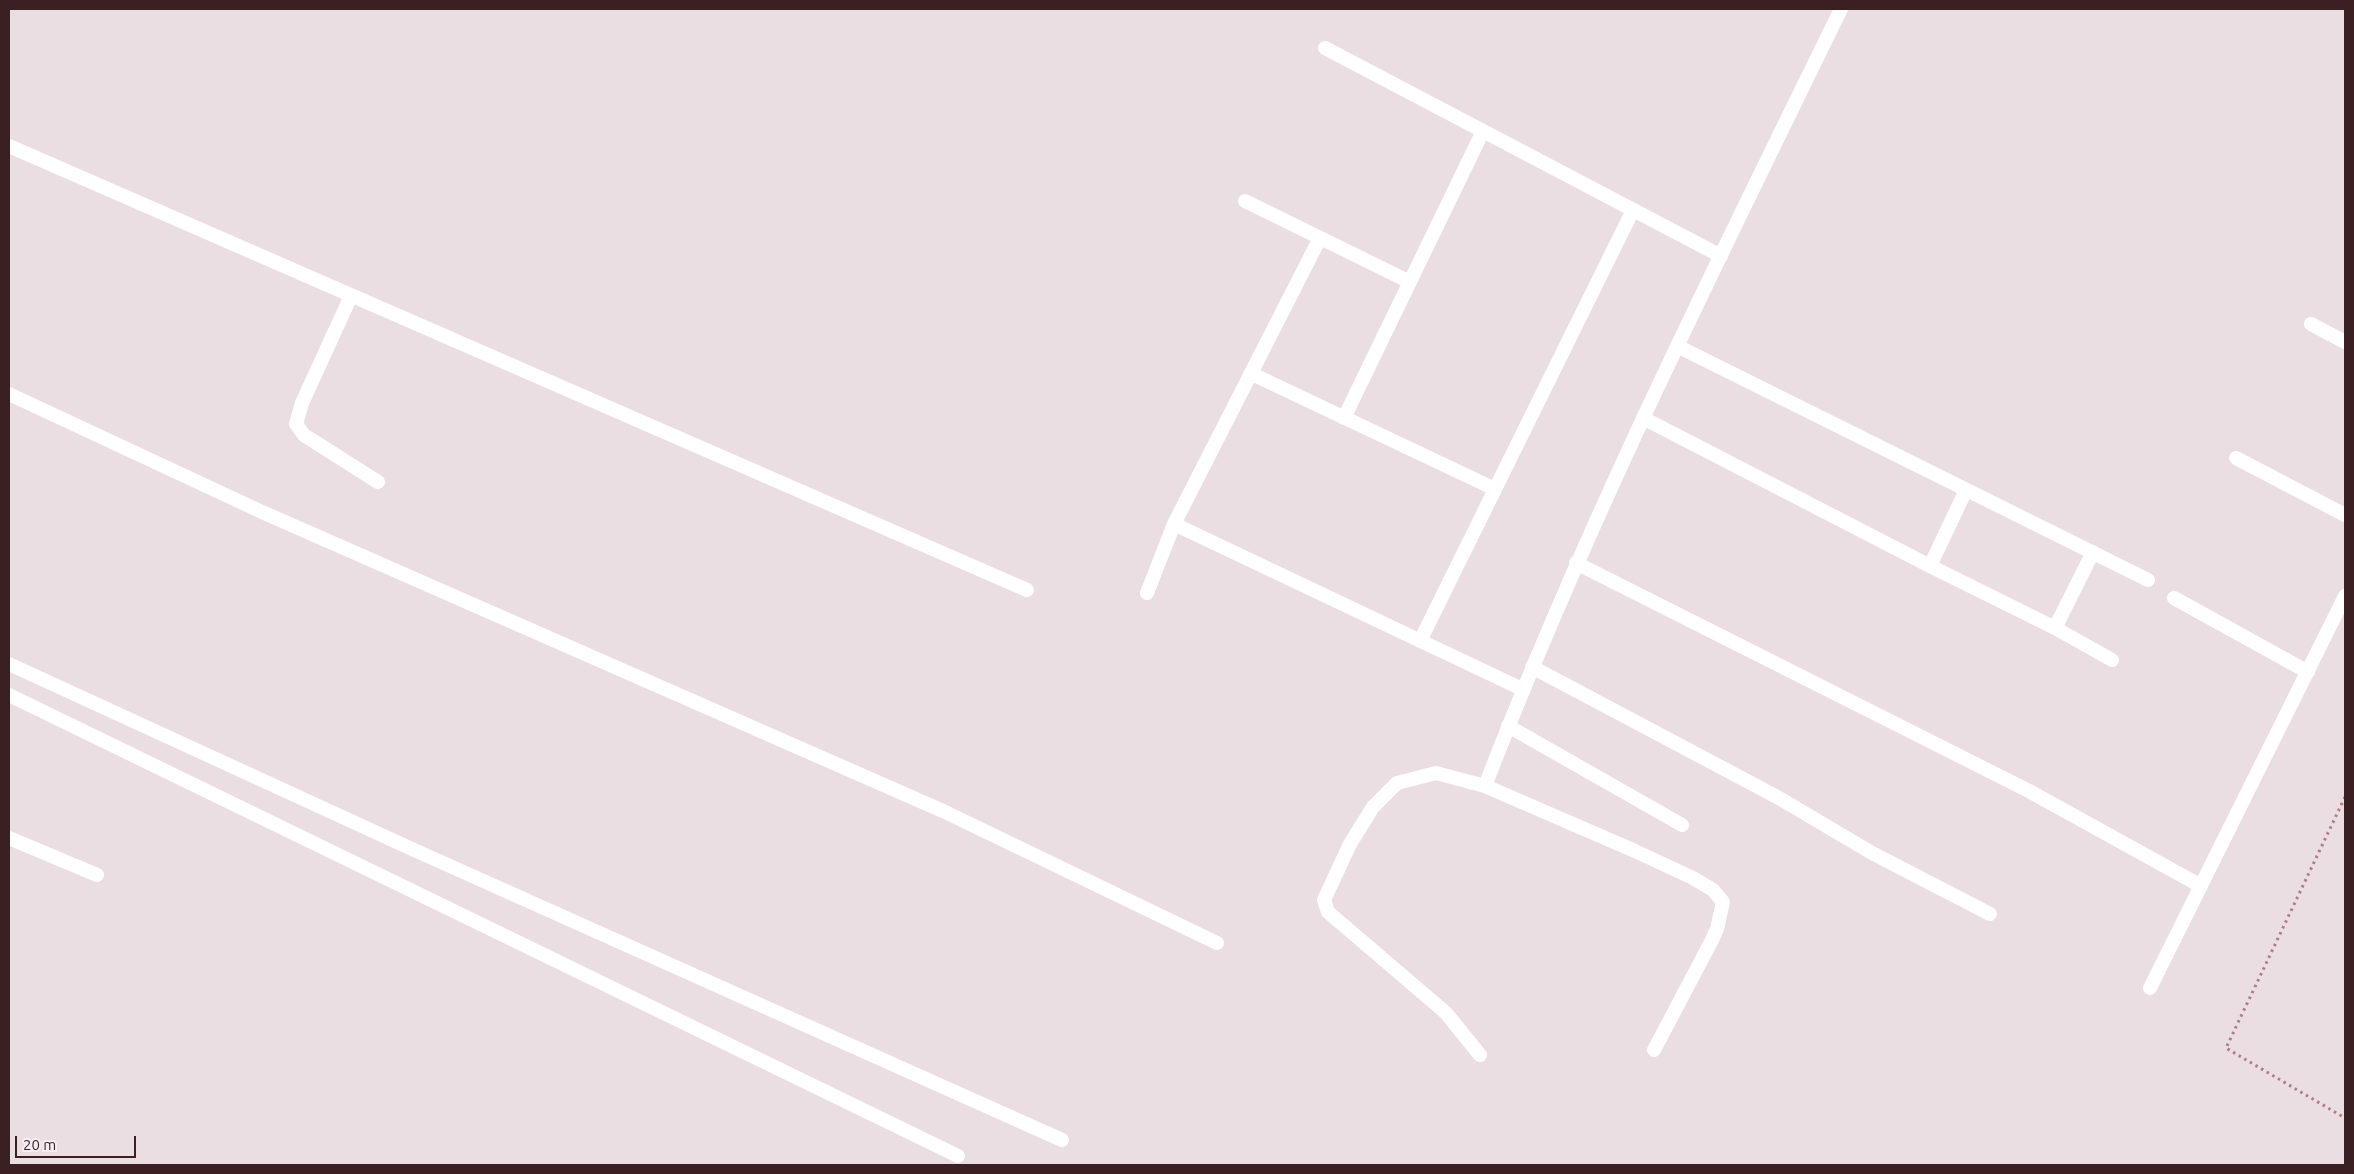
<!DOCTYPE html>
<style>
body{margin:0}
#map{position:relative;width:2354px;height:1174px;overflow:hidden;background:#eadee2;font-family:Ubuntu,sans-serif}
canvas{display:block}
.frame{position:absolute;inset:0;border:10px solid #3a1f23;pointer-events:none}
.scale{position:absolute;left:15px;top:1136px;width:121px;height:22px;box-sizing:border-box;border:2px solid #3a1f23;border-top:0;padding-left:6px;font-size:15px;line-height:18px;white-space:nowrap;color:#3a1f23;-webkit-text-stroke:4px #f7eef2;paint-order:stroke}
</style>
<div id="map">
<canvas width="2354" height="1174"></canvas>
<div class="frame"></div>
<div class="scale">20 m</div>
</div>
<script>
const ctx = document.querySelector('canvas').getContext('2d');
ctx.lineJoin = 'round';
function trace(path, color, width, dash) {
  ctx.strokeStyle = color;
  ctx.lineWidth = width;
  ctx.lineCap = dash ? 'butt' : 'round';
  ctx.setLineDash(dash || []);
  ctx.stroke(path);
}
trace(new Path2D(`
 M2345,797l-119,251 119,70`), '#af7d87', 3, [2.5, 4]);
trace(new Path2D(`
 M1325,48l396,208
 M1245,201l165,81
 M2311,324l34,18
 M1677,346l471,234
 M1252,374l243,115
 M1344,418l139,-287
 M1643,418l287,148 125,62 57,32
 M2236,458l109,57
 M1174,524l348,165
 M1576,563l453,228 172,95
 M1930,566l36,-76
 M1147,593l27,-69 146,-286
 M2174,598l134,74
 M2055,628l38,-76
 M1420,641l213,-431
 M1532,667l247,131 93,55 118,61
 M1508,726l174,99
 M2150,988l195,-392`), '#fff', 14);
trace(new Path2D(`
 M9,146l1018,444
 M351,296l-49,107 -6,21 8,11 74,47
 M9,394l253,118 681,299 274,132
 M9,664l403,185 650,291
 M9,695l949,461
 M1485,786c103,-267 231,-521 356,-777
 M9,838l88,37
 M1480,1055l-34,-42 -118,-101 -4,-12 26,-56 23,-37 24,-24 39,-10 49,13 150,65 58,27 20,12 10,12 -6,27 -5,11 -58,110`), '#fff', 14);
</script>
